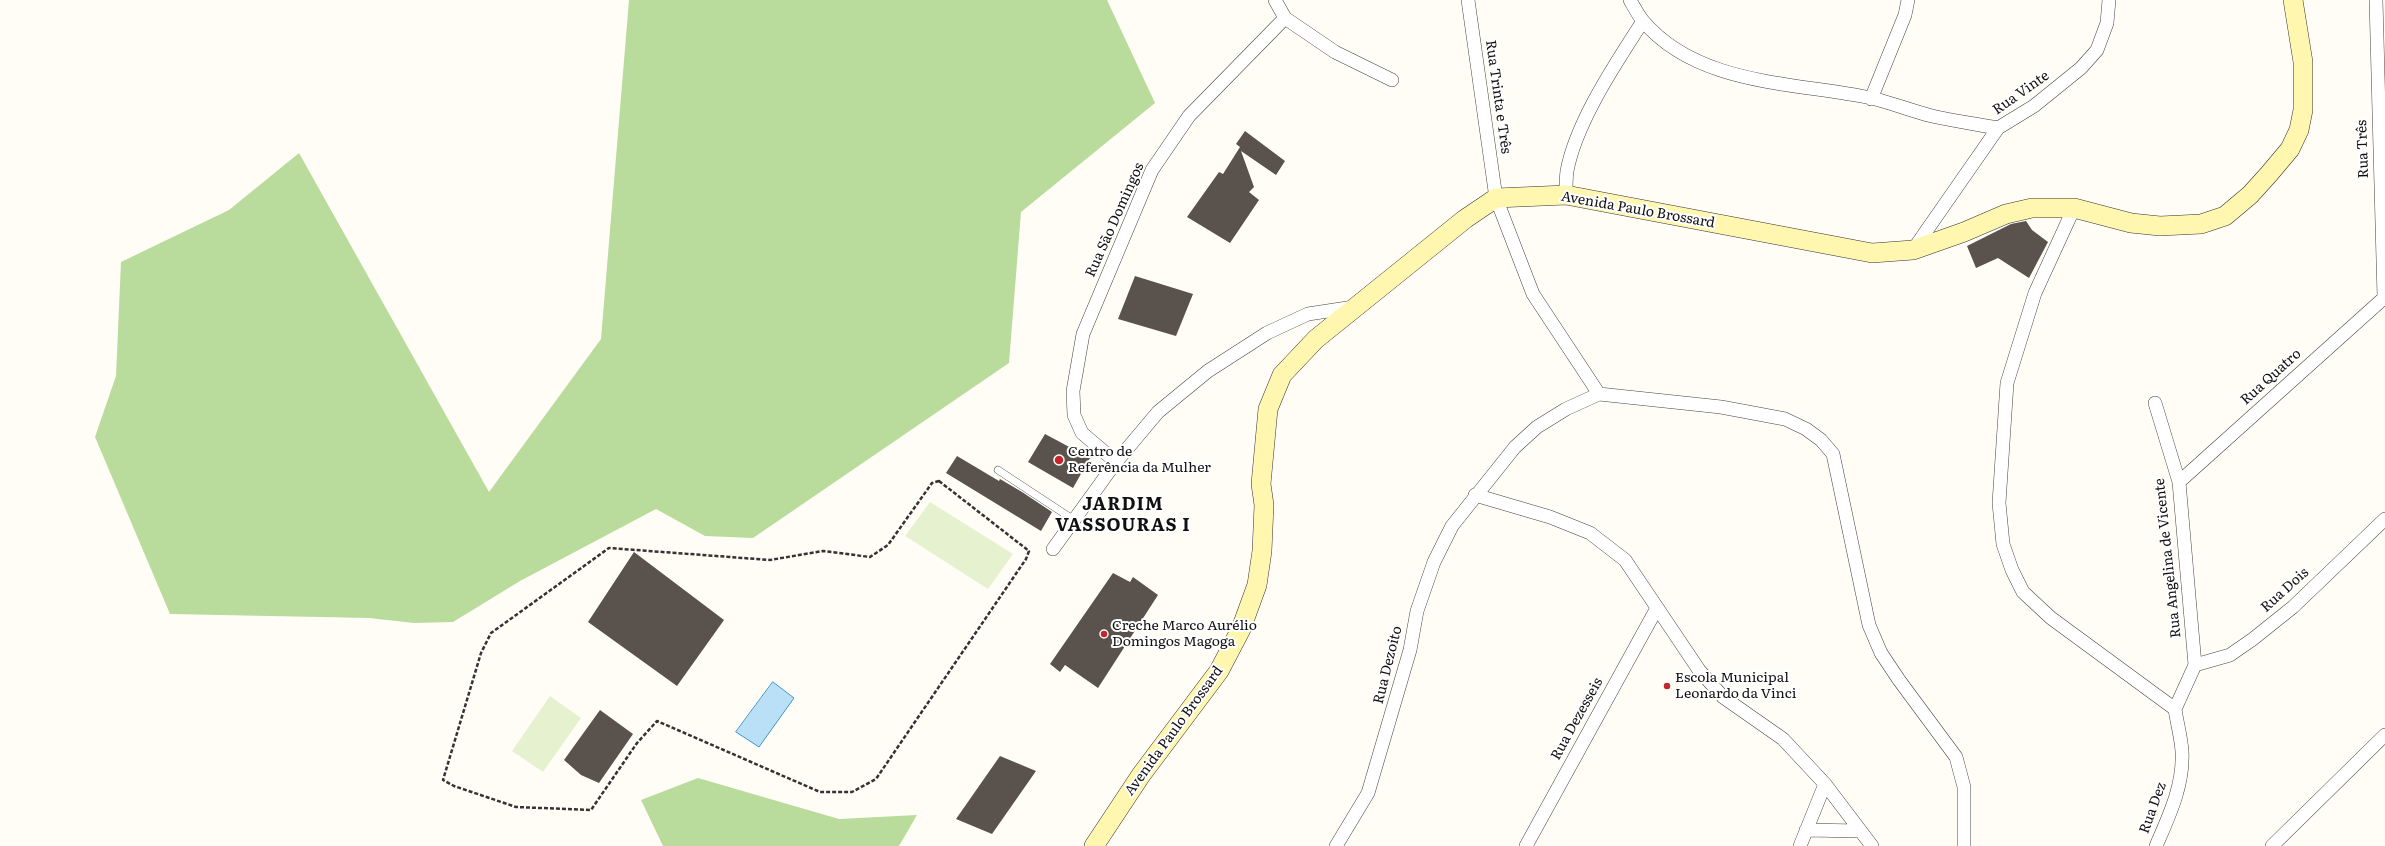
<!DOCTYPE html>
<meta charset="utf-8">
<style>
body{margin:0}
canvas{display:block;background:#fffdf5}
</style>
<canvas width="2385" height="846"></canvas>
<script>
const ctx = document.querySelector('canvas').getContext('2d');
ctx.lineJoin = 'round';
function fillPath(path, color) {
  ctx.fillStyle = color;
  ctx.fill(path, 'evenodd');
}
function trace(path, color, width, dash) {
  ctx.strokeStyle = color;
  ctx.lineWidth = width;
  ctx.lineCap = dash ? 'butt' : 'round';
  ctx.setLineDash(dash || []);
  ctx.stroke(path);
}
function label(font, color, halo, rows, align = 'center') {
  ctx.font = font + ' Literata,serif';
  ctx.lineWidth = 4;
  ctx.setLineDash([]);
  ctx.textBaseline = 'middle';
  ctx.strokeStyle = halo;
  ctx.fillStyle = color;
  for (const [text, x, y, turn = 0] of rows) {
    ctx.save();
    ctx.translate(x, y);
    ctx.rotate((+turn || 0) * Math.PI / 180);
    ctx.textAlign = isNaN(turn) ? turn : align;
    if (halo) ctx.strokeText(text, 0, 0);
    ctx.fillText(text, 0, 0);
    ctx.restore();
  }
}
fillPath(new Path2D(`
 M629,0h478l48,103 -134,109 -12,151 -256,175 -48,-2 -49,-27 -136,72 -67,41 -39,1 -45,-5 -199,-4 -75,-177 21,-61 5,-114 108,-52 70,-57 190,339 112,-153z
 M698,778l141,41 78,-4 -18,31h-236l-22,-46z`), '#b9dc9c');
fillPath(new Path2D(`
 M930,502l83,52 -25,35 -83,-53z
 M550,696l31,22 -38,54 -31,-21z`), '#e6f2cf');
const water = new Path2D(`
 M773,682l21,16 -35,49 -23,-15z`);
fillPath(water, '#b9e0f7');
trace(water, '#3f96cf', 1);
fillPath(new Path2D(`
 M1245,131l40,30 -9,14 -35,-24 13,36 -5,5 10,8 -29,43 -43,-26 32,-45 4,2 17,-27 -4,-3z
 M2026,221l6,9 16,12 -19,36 -31,-20 -22,10 -9,-22 44,-22z
 M1135,276l58,18 -17,42 -58,-17z
 M1045,434l45,24 -17,30 -45,-26z
 M957,456l42,25 1,-2 22,13 30,20 -11,19 -95,-58z
 M634,552l90,68 -47,66 -89,-64z
 M1113,573l17,9 3,-5 25,18 -60,93 -33,-23 -5,7 -10,-8z
 M600,710l33,24 -34,49 -18,-8 -17,-15z
 M1000,756l36,15 -44,63 -36,-15z`), '#5a524d');
const lane = new Path2D(`
 M998,470l76,50`);
const street = new Path2D(`
 M1275,0l10,18 50,34 57,28
 M1468,0l28,198 37,96 66,100
 M1630,0c4,7 8,15 13,21 55,65 152,61 228,77 21,5 41,13 61,18 22,5 44,8 66,12
 M2376,0l8,297
 M1871,99l34,-84 3,-15
 M1566,195c0,-8 0,-17 1,-24 9,-49 49,-108 76,-150
 M2074,208l-39,85 -28,90 -8,120 4,41 9,26 11,22 28,26 124,91
 M1913,250l85,-122 36,-22 47,-38 16,-18 10,-27 2,-23
 M1599,394l122,13 64,12 21,10 15,11 12,14 36,171 12,28 18,27 57,77 8,30v59
 M2155,403l24,79 16,183 -20,44
 M1116,462l-34,-29 -8,-18 -1,-24 10,-57 69,-164 37,-54 96,-98
 M2179,482l206,-185
 M1475,495l75,22 40,16 35,27 74,110 24,27 60,42 42,45 47,62
 M1053,549l63,-87 42,-50 50,-41 59,-38 41,-19 46,-7
 M2195,665l35,-10 23,-16 40,-32 92,-88
 M1806,830l53,1
 M1336,846l32,-53 42,-143 7,-39 17,-49 18,-36 63,-79 22,-20 29,-18 33,-15
 M1526,846l131,-238
 M1800,846l25,-62
 M2156,846c13,-30 28,-61 26,-95 -1,-14 -5,-28 -7,-42
 M2272,846l113,-111`);
const secondary = new Path2D(`
 M1094,846l47,-71 78,-104 22,-42 16,-44 5,-34 2,-46 -3,-21 7,-75 14,-34 34,-36 149,-120 31,-21 70,-3 306,58 41,-3 51,-18 42,-18 26,-6h42l57,15 29,3 41,-2 24,-8 25,-21 19,-21 21,-25 9,-19 4,-20v-48l-10,-62`);
trace(lane, '#444', 8);
trace(street, '#444', 14);
trace(secondary, '#333', 20);
trace(new Path2D(`
 M939,481l90,70 -3,8 -150,220 -24,13h-32l-163,-71 -20,22 -46,67 -75,-3 -62,-21 -11,-6 38,-127 10,-20 118,-85 161,12 53,-9 47,6 18,-12 44,-62z`), '#333', 2.5, [4, 2]);
trace(lane, '#fff', 7);
trace(street, '#fff', 13);
trace(secondary, '#fff6b0', 19);
for (const [x, y, r, color] of [
 [1059,460,5,"#c4262e"],
 [1104,634,4,"#c4262e"],
 [1667,686,4,"#c4262e"]
]) {
  const dot = new Path2D();
  dot.arc(x, y, r, 0, 2 * Math.PI);
  ctx.fillStyle = color;
  ctx.fill(dot);
  trace(dot, '#fff', 1.5);
}
label('14px', '#111', '#fff', [
 ["Rua Vinte",2021,93,-35],
 ["Rua Trinta e Três",1498,97,82],
 ["Rua Três",2363,149,-92],
 ["Avenida Paulo Brossard",1638,210,10],
 ["Rua São Domingos",1115,220,-66],
 ["Rua Quatro",2271,377,-42],
 ["Rua Angelina de Vicente",2168,558,-96],
 ["Rua Dois",2285,590,-42],
 ["Rua Dezoito",1388,665,-76],
 ["Rua Dezesseis",1577,719,-61],
 ["Avenida Paulo Brossard",1174,731,-54],
 ["Rua Dez",2153,808,-70]
]);
label('14px', '#111', '#fff', [
 ["Centro de",1068,452],
 ["Referência da Mulher",1068,468],
 ["Creche Marco Aurélio",1112,626],
 ["Domingos Magoga",1112,642],
 ["Escola Municipal",1675,678],
 ["Leonardo da Vinci",1675,694]
], 'left');
ctx.letterSpacing = '1px';
label('bold 18px', '#111', '#fff', [
 ["JARDIM",1123,505],
 ["VASSOURAS I",1123,526]
]);
ctx.letterSpacing = '0px';
</script>
